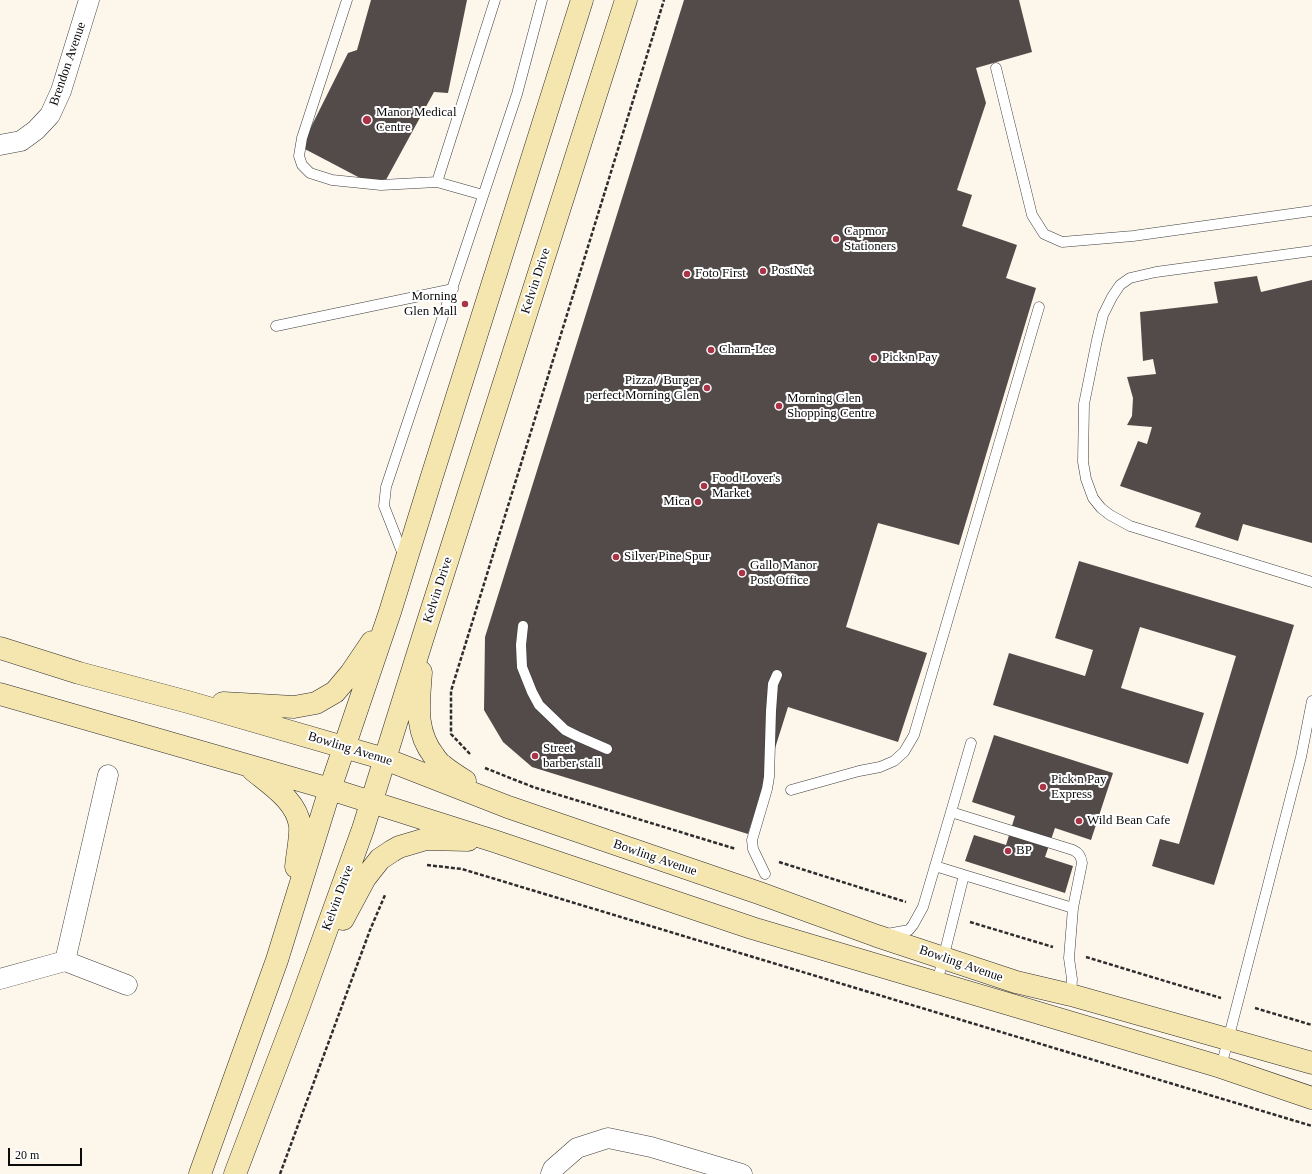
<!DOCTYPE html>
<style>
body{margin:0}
#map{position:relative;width:1312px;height:1174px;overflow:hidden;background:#fdf7eb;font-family:"Times New Roman",serif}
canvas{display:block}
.scale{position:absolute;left:8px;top:1148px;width:74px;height:18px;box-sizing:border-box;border:2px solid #0b0b0b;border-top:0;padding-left:5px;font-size:12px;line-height:14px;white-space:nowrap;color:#0b0b0b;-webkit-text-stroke:3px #fff;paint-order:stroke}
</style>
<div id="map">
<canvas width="1312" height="1174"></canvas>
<div class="scale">20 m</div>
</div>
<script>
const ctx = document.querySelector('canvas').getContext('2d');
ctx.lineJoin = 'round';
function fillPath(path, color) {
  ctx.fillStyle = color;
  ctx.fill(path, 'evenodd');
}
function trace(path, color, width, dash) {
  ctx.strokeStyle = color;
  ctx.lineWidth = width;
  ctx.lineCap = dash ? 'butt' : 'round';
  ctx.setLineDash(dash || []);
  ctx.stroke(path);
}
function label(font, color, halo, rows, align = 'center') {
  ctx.font = font + ' "Times New Roman",serif';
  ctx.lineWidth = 4;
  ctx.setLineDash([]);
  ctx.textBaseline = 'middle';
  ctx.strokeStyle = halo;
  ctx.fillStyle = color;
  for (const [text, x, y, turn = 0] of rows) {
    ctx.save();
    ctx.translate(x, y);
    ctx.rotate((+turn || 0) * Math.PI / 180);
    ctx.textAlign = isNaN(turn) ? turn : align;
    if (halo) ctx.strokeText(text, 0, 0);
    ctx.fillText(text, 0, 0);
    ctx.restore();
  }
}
fillPath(new Path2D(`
 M371,0h96l-19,93 -14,-1 -53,97 -80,-42 47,-94 9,-3z
 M684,0h335l13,52 -56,16 10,35 -29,87 15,5 -10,31 55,19 -11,33 30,10 -77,257 -81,-22 -32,104 81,26 -29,89 -110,-35 -40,127 -216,-67 -29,-25 -19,-32 1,-73z
 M1257,276l4,16 51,-12v263l-69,-19 -5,17 -43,-14 6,-14 -81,-27 18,-45 9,3 5,-17 -25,-2 5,-9 1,-18 -6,-21 29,-3 -3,-15 -10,2 -3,-49 78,-9 -4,-21z
 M1079,561l215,64 -80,260 -62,-19 8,-27 19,5 57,-188 -96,-29 -19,61 83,25 -16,51 -195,-59 16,-52 76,23 8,-26 -38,-12z
 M994,735l119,38 -22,67 -36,-12 -10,29 28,9 -8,27 -100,-32 9,-26 32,10 9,-29 -43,-14z`), '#524b49');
const lane = new Path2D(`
 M347,0l-45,138 -3,18 3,9 8,8 22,7 49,5 56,-3 46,13
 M996,68l36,147 12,19 18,8 71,-6 179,-25
 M437,182l58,-182
 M1312,251l-156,21 -26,6 -10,7 -8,12 -9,18 -6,25 -13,64 -1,58 3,17 7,19 8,10 9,7 20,11 182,56
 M276,326l177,-37
 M404,557l-20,-51 2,-19 131,-393 25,-94
 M523,626l-2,19 1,22 10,25 7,13 26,25 12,6 30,13
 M791,790l68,-19 21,-4 14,-6 10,-9 10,-17 125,-428
 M951,812l20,-69
 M935,866l29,9
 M765,874l-12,-25 -1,-9 15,-51 2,-12 2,-66 2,-27 4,-9
 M887,934l22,-4 4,-5 10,-18 28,-95 122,38c6,3 8,6 9,13l-9,45 -4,50 3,21 -1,16
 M937,983l27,-108 109,33
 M1221,1067l80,-310 11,-56`);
const street = new Path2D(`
 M0,145l21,-4 15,-11 14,-15 11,-24 28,-91
 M65,961l43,-186
 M0,979l65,-18 62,24
 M551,1174l2,-5 24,-21 31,-10 43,9 91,27`);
const secondary = new Path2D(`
 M0,648l79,25 109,29 197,57 123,48 251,86 118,43 139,46 55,13 241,68
 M421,672c-2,31 -7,58 13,84 2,3 5,7 8,9 7,6 15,11 23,16
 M0,694l330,95 164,52 258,87 469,139 91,31
 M223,703l71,4 22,-4 19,-11 16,-19 21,-31
 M253,770c18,15 44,31 47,56 1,11 -3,29 -4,41
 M343,919l22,-41 15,-19 12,-8 7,-4 27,-8 42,1
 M200,1174l77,-214 53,-171 60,-177 42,-136 150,-476
 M235,1174l64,-168 64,-177 60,-192 203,-637`);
trace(lane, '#3e3e3e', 11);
trace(street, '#3e3e3e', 21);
trace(secondary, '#2d2d2d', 23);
trace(new Path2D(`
 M470,754l-19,-20v-43l213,-691
 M485,768l48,19 203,62
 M779,862l127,40
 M427,865l35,4 850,257
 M970,922l83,25
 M1086,957l135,41
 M1255,1008l57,17
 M280,1174l90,-244 15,-35`), '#2d2d2d', 2.5, [4, 2]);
trace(lane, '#fff', 10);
trace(street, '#fff', 20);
trace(secondary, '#f5e5ae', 22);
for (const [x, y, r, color] of [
 [367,120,5,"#aa3447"],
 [836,239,4,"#aa3447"],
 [763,271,4,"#aa3447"],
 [687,274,4,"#aa3447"],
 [465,304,4,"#aa3447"],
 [711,350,4,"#aa3447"],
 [874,358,4,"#aa3447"],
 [707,388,4,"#aa3447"],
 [779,406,4,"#aa3447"],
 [704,486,4,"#aa3447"],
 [698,502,4,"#aa3447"],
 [616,557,4,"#aa3447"],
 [742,573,4,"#aa3447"],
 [535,756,4,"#aa3447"],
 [1043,787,4,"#aa3447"],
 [1079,821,4,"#aa3447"],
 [1008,851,4,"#aa3447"]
]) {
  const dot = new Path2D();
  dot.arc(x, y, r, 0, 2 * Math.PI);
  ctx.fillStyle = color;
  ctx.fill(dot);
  trace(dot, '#fff', 1.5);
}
label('13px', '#0b0b0b', '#fff', [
 ["Brendon Avenue",68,64,-71],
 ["Kelvin Drive",536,281,-72],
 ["Kelvin Drive",438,590,-72],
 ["Bowling Avenue",350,749,17],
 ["Bowling Avenue",655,858,19],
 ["Kelvin Drive",338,898,-70],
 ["Bowling Avenue",961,964,19]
]);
label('13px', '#0b0b0b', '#fff', [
 ["Manor Medical",376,113],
 ["Centre",376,128],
 ["Capmor",844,232],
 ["Stationers",844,247],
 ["PostNet",771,271],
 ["Foto First",695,274],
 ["Morning",457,297,"right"],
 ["Glen Mall",457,312,"right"],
 ["Charn-Lee",719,350],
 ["Pick n Pay",882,358],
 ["Pizza / Burger",699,381,"right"],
 ["perfect Morning Glen",699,396,"right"],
 ["Morning Glen",787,399],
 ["Shopping Centre",787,414],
 ["Food Lover's",712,479],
 ["Market",712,494],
 ["Mica",690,502,"right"],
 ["Silver Pine Spur",624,557],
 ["Gallo Manor",750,566],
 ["Post Office",750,581],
 ["Street",543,749],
 ["barber stall",543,764],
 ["Pick n Pay",1051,780],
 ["Express",1051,795],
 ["Wild Bean Cafe",1087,821],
 ["BP",1016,851]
], 'left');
</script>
